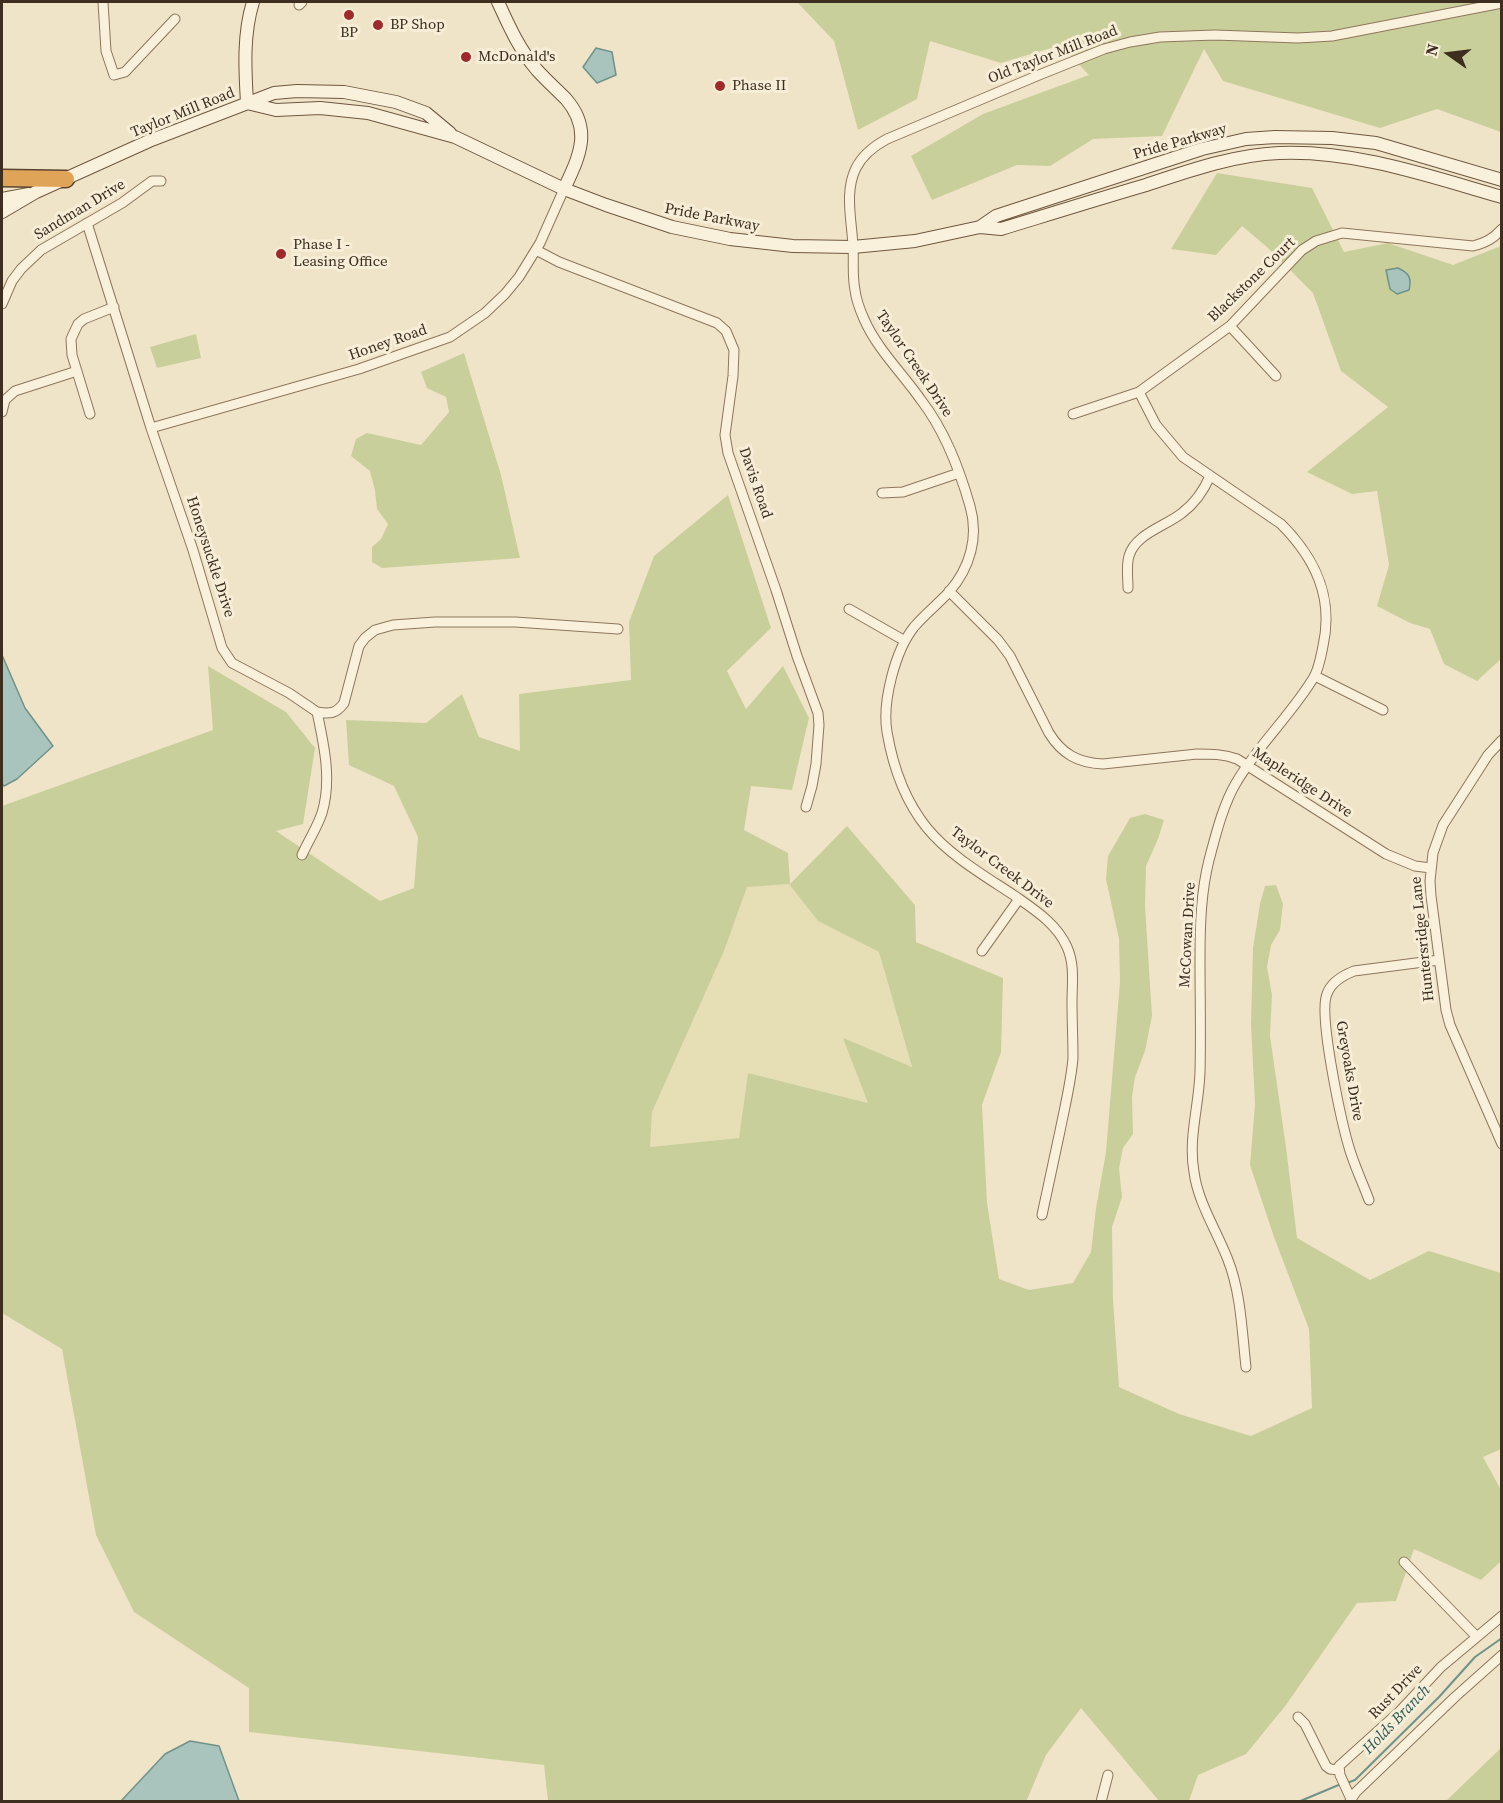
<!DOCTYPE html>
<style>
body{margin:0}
#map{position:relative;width:1503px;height:1803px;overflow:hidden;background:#f0e4c8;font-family:"Source Serif 4",serif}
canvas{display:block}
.frame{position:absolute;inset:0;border:3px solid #3d2e20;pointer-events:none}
.north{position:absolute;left:1419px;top:24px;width:60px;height:60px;-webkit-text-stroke:4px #f7eed8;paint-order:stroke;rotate:284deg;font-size:16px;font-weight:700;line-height:24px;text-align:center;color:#3d2e20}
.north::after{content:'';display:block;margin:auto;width:21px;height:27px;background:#3d2e20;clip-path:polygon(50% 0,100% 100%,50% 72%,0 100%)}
</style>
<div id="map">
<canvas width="1503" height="1803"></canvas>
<div class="frame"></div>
<div class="north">N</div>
</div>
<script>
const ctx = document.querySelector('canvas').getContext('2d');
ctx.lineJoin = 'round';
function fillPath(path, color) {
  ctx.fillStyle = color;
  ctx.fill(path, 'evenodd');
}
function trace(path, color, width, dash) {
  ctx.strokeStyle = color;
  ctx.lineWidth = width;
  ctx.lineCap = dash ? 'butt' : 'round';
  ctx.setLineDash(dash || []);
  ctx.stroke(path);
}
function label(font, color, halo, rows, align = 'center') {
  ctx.font = font + ' "Source Serif 4",serif';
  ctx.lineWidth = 6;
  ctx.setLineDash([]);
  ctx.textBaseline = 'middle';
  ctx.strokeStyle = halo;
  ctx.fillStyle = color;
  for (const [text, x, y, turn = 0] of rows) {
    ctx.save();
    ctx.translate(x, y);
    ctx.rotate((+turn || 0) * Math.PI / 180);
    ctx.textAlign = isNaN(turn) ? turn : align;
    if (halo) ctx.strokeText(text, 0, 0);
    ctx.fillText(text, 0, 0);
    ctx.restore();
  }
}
fillPath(new Path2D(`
 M789,884l29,37 61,31 33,116 -68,-29 25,64 -121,-30 -9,65 -89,9 2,-35 72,-161 23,-65z`), '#e6deb5');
fillPath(new Path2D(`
 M797,2h704v130l-64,-23 -57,19 -157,-47 -19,-32 -42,87 -69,3 -43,27 -33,-1 -85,35 -21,-44 72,-42 106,-39 -28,-30 -60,18 -71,-22 -13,58 -59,31 -24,-89z
 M1217,173l95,15 32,64 44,-9 65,22 48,-19v413l-24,22 -33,-17 -14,-35 -20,-6 -33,-17 12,-41 -12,-74 -25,3 -45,-22 81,-65 -47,-36 -28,-78 -46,-46 -25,-21 -26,29 -45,-6z
 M196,334l5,24 -44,10 -7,-21z
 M464,353l37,122 19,83 -138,10 -10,-6v-15l9,-8 7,-15 -11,-15 -2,-18 -5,-20 -19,-15 5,-17 11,-6 54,12 28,-33 -3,-15 -19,-9 -6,-16z
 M728,495l43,133 -44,43 19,38 37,-43 26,52 -17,72 -41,-4 -7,44 44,23 2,31 57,-58 68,79 1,37 87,36 -2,74 -19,53 5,98 12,76 30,11 44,-7 18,-31 5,-44 10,-56 14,-170 -1,-43 -13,-60 2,-23 22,-38 15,-4 19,6 -6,19 -12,27 -1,40 7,110 -7,35 -10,26 -3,20 1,37 -10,14 -4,20 3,29 -10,30 1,72 6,88 60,27 72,22 61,-28 -3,-79 -35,-92 -24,-72 5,-61 -4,-80 2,-76 7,-44 5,-18 11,-1 7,19 -3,26 -9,15 -4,22 5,28 -2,41 16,111 11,91 73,42 59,-29 72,22v176l-18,8 18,33v71l-20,19 -67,-31 -18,52 -39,2 -71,102 -40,49 -48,21 -9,26h-30l-78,-93 -35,47 -20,47 -478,-1 -4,-36 -295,-33v-44l-115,-76 -38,-77 -34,-186 -60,-36v-507l211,-76 -5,-64 78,46 29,36 -12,76 -27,7 104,70 34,-13 4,-51 -24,-51 -45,-21 -3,-45 80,3 36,-29 17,43 41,14 -1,-57 112,-14 -2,-58 25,-66zM789,884l29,37 61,31 33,115 -69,-29 25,65 -120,-30 -9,65 -89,9 2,-35 72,-161 23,-64z
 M1501,1748v53h-55z`), '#c9cf9b');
const water = new Path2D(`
 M596,48l16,4 4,23 -19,8 -14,-16z
 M1398,268c11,5 14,10 11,22l-12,4 -7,-5 -4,-19z
 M2,655l23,53 28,38 -36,33 -13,7 -2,-2z
 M190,1741l29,5 20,55h-118l44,-47z`);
fillPath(water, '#a9c4bc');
trace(water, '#6f938a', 1.5);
trace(new Path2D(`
 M1347,1783l8,-3 84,-83 36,-40 27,-19
 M1298,1802l43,-18`), '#6f938a', 2);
const street = new Path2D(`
 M103,2l3,49 8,24 11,-3 50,-53
 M299,5l3,-3
 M87,223l64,205 42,122 29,98 10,15 57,30 28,19c7,33 15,68 5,101 -5,15 -14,28 -20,42
 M536,250l23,12 158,61 9,8 8,19 -1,26 -8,59 3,18 48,137 21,66 21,57 1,12 -3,39 -4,22 -6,21
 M2,304l10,-23 9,-12 20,-19 81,-47 30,-22h9
 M1230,326l46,50
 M1139,392l17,33 27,32 98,67c34,34 53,73 42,122 -2,10 -4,22 -9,31 -22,37 -56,68 -78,106 -13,22 -20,51 -27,77 -8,32 -9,65 -9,99 0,38 1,76 0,113 -1,34 -12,66 -6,100 4,31 23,59 34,88 13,33 14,72 18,107
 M2,412l3,-12 10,-9 62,-20
 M90,414l-18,-59 -1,-16 7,-15 6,-5 30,-12
 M1073,414l66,-22 91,-66 72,-76 14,-9 26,-8 131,13c12,-3 20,-7 29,-17
 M151,428l208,-59 91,-32 35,-24 20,-19 14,-17 21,-34 24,-54
 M882,493l21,-1 56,-19
 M1128,588c0,-10 -2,-22 1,-32 6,-22 37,-30 53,-43 12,-9 22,-23 28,-37
 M949,591l49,49 12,16 39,77c13,21 29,30 54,31l94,-10c14,0 27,0 40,5l149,95 29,12 16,2
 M849,609l56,32
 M1315,676l68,34
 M317,712c13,2 19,2 27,-9l15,-57 6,-8 10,-8 18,-5 42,-3h80l103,7
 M1502,740l-14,15 -45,70 -10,28 -3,28 1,15 15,114 4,15 52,119
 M982,951l37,-52
 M1369,1200c-7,-19 -16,-37 -21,-56 -7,-25 -30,-130 -21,-150 4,-12 17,-19 27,-23l85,-11
 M1042,1215c6,-28 12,-56 18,-84 5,-25 11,-49 13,-73 0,-19 -1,-38 -1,-56 0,-19 3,-37 -5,-55 -10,-23 -32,-37 -52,-51 -30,-20 -65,-40 -88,-68 -22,-27 -34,-61 -40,-96 -5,-30 8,-81 27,-105 11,-13 24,-23 35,-35 21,-24 30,-55 21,-86 -11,-38 -25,-75 -49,-106 -18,-26 -44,-51 -57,-81 -4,-9 -8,-20 -9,-29 -3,-14 -1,-29 -2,-43 -1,-26 -9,-55 3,-79 7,-14 18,-22 31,-29l152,-64 65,-26 26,-7 30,-5 55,-2 83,3 34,-2 170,-33
 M1404,1562l72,74
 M1298,1717l7,7 21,42 4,3 8,1
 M1351,1799l-11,-24 -1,-9 60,-54 42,-45 61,-51
 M1350,1801l6,-9 99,-95 47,-42
 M1101,1802l7,-27`);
const secondary = new Path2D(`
 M498,2c11,24 21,47 39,68 9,10 19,19 29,29 27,31 13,58 -2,90
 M247,103l29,7 44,-2 48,5 87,24 109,52 42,16 66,22 58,12 63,7 60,1 62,-6 65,-14 21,2c49,-15 97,-30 145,-44 42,-14 87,-30 133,-32 76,-3 150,23 223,44
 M247,103c-2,-34 -4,-69 6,-101
 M2,199l27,-5
 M2,212l34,-20 113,-51 125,-48 23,-2 47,1 52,10 30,11 24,20
 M980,227l16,-11 206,-67 44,-10 29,-2 57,1 44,5 126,37`);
const highway = new Path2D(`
 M2,178l64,1`);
trace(street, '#8d765c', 11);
trace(secondary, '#6f573f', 14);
trace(highway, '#5b4430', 19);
trace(street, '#faf1dc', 9);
trace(secondary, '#faf1dc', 12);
trace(highway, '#e0a458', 16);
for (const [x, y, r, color] of [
 [349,15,6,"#9e2a2b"],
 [378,25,6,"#9e2a2b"],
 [466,57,6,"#9e2a2b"],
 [720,86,6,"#9e2a2b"],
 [281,254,6,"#9e2a2b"]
]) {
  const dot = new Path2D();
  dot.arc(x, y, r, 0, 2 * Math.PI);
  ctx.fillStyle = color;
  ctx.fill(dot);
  trace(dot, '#f7eed8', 2);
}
label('15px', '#3d2e20', '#f7eed8', [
 ["BP Shop",390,25],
 ["BP",349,33,"center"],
 ["McDonald's",478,57],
 ["Phase II",732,86],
 ["Phase I -",293,245],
 ["Leasing Office",293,262]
], 'left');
label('15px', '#3d2e20', '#f7eed8', [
 ["Old Taylor Mill Road",1053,55,-21],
 ["Taylor Mill Road",183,113,-22],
 ["Pride Parkway",1180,142,-16],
 ["Sandman Drive",80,210,-31],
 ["Pride Parkway",712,218,11],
 ["Blackstone Court",1252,280,-44],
 ["Honey Road",388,343,-19],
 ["Taylor Creek Drive",914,364,56],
 ["Davis Road",755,483,71],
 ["Honeysuckle Drive",210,557,72],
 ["Mapleridge Drive",1302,783,33],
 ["Taylor Creek Drive",1002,868,37],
 ["McCowan Drive",1188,935,-87],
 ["Huntersridge Lane",1423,939,-96],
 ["Greyoaks Drive",1349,1071,80],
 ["Rust Drive",1396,1692,-46]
]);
label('italic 16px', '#2f5d5a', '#f7eed8', [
 ["Holds Branch",1397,1720,-46]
]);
</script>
